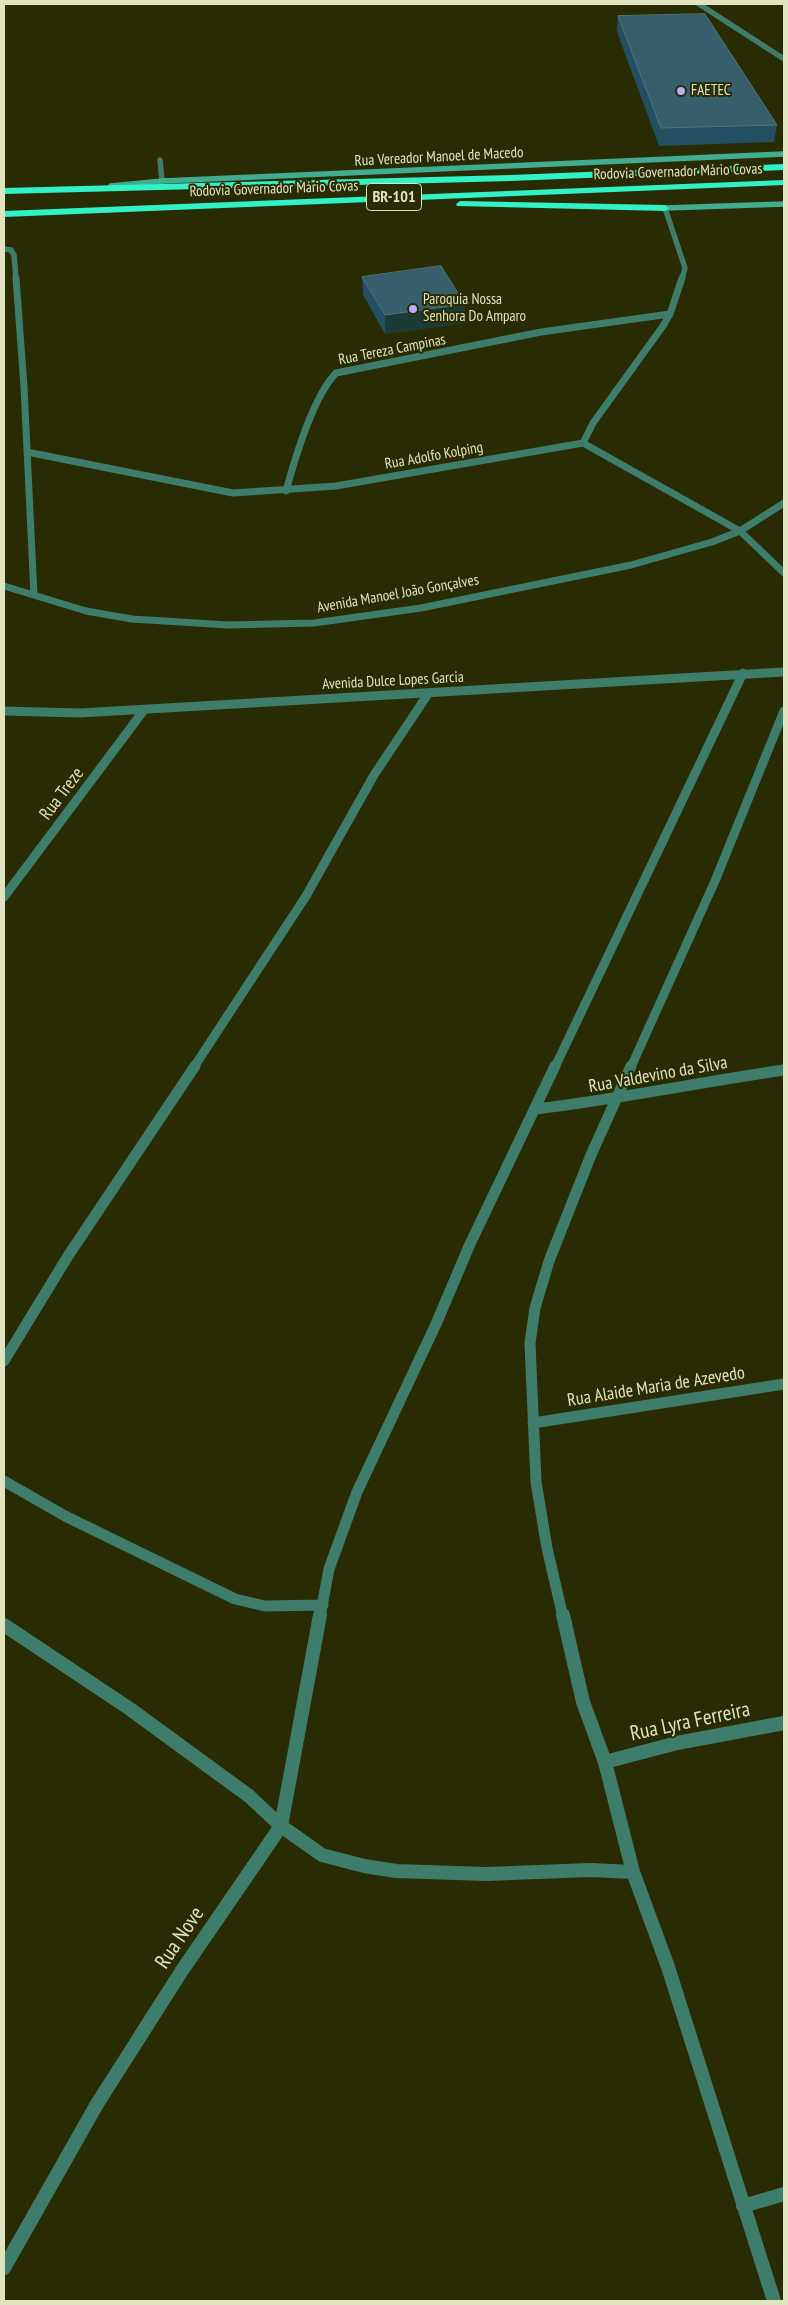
<!DOCTYPE html>
<meta charset="utf-8">
<style>
body{margin:0}
#map{position:relative;width:788px;height:2305px;overflow:hidden;background:#292b03;font-family:"PT Sans Narrow",sans-serif}
canvas{display:block}
.frame{position:absolute;inset:0;border:5px solid #dfe4bf;pointer-events:none}
</style>
<div id="map">
<canvas width="788" height="2305"></canvas>
<div class="frame"></div>
</div>
<script>
const ctx = document.querySelector('canvas').getContext('2d');
ctx.lineJoin = 'round';
function trace(path, color, width, dash) {
  ctx.strokeStyle = color;
  ctx.lineWidth = width;
  ctx.lineCap = dash ? 'butt' : 'round';
  ctx.setLineDash(dash || []);
  ctx.stroke(path);
}
function fillPath(path, color) {
  ctx.fillStyle = color;
  ctx.fill(path, 'evenodd');
}
function label(font, color, halo, rows, align = 'center') {
  ctx.font = font + ' "PT Sans Narrow",sans-serif';
  ctx.lineWidth = 4;
  ctx.setLineDash([]);
  ctx.textBaseline = 'middle';
  ctx.strokeStyle = halo;
  ctx.fillStyle = color;
  for (const [text, x, y, turn = 0] of rows) {
    ctx.save();
    ctx.translate(x, y);
    ctx.rotate((+turn || 0) * Math.PI / 180);
    ctx.textAlign = isNaN(turn) ? turn : align;
    if (halo) ctx.strokeText(text, 0, 0);
    ctx.fillText(text, 0, 0);
    ctx.restore();
  }
}
trace(new Path2D(`
 M160,160l2,21`), '#3e7d6b', 5.5);
trace(new Path2D(`
 M699,4l85,55
 M665,208l20,60 -3,11
 M4,249l7,1 3,5 2,24`), '#3e7d6b', 5.5);
trace(new Path2D(`
 M16,278l8,109 10,208
 M583,443l10,-20 70,-97 7,-12 12,-36
 M583,443l157,88 44,42
 M27,452l206,41 103,-7 247,-43
 M286,491c9,-33 27,-94 50,-118l205,-41 129,-18
 M4,586l82,25 46,8 96,6 86,-2 107,-15 210,-43 81,-23 28,-11 44,-28`), '#3e7d6b', 7);
trace(new Path2D(`
 M4,711l76,2 704,-41
 M4,897l140,-187
 M194,1067l112,-171 68,-121 54,-81
 M555,1067l188,-394
 M631,1067l84,-186 69,-170`), '#3e7d6b', 9);
trace(new Path2D(`
 M536,1109c83,-10 165,-27 248,-39
 M4,1361l64,-105 127,-190
 M533,1423l251,-39
 M4,1481l61,35 170,83 30,7 58,-1
 M320,1617l9,-48 28,-77 79,-168 34,-80 85,-178
 M563,1617l-16,-69 -11,-66 -6,-139 5,-35 14,-47 42,-106 40,-89`), '#3e7d6b', 11);
trace(new Path2D(`
 M563,1615l20,87 22,60 28,110 35,95 106,334
 M4,1625l126,84 119,87 32,30 41,29 42,11 32,5 90,3 104,-4 43,2
 M605,1762l72,-19 107,-20
 M743,2206l41,-12
 M4,2268l93,-164 84,-132 100,-146 39,-211`), '#3e7d6b', 14);
trace(new Path2D(`
 M111,186l51,-5 622,-27
 M665,208l119,-4`), '#40ac90', 5.5);
fillPath(new Path2D(`
 M784,164v6l-273,11 -507,13v-6l507,-13z
 M784,180v5l-780,32v-6z
 M460,201l205,4 4,3 -4,3 -208,-5 -1,-2z`), '#31f2c7');
fillPath(new Path2D(`
 M618,16l159,109 -3,17 -115,4 -42,-114z
 M362,277l103,46 -80,11 -22,-39z`), '#224f61');
fillPath(new Path2D(`
 M465,304v19l-80,11v-19z`), '#1c3a37');
const building = new Path2D(`
 M705,14l72,111 -116,3 -43,-112z
 M441,266l24,38 -80,11 -23,-38z`);
fillPath(building, '#375f6b');
trace(building, '#517478', 1);
for (const [x, y, r, color] of [
 [681,91,5,"#b9abf7"],
 [413,309,5,"#b9abf7"]
]) {
  const dot = new Path2D();
  dot.arc(x, y, r, 0, 2 * Math.PI);
  ctx.fillStyle = color;
  ctx.fill(dot);
  trace(dot, '#292b03', 2);
}
label('15px', '#dfe4bf', '#292b03', [
 ["FAETEC",691,91],
 ["Paroquia Nossa",423,300],
 ["Senhora Do Amparo",423,317]
], 'left');
label('15px', '#dfe4bf', '#292b03', [
 ["Rua Vereador Manoel de Macedo",439,157,-3],
 ["Rodovia Governador Mário Covas",678,172,-2],
 ["Rodovia Governador Mário Covas",274,189,-2],
 ["Rua Tereza Campinas",392,350,-11],
 ["Rua Adolfo Kolping",434,456,-10],
 ["Avenida Manoel João Gonçalves",398,594,-10],
 ["Avenida Dulce Lopes Garcia",393,681,-3]
]);
for (const [x, y, w] of [
 [394,197,55]
]) {
  const box = new Path2D();
  box.roundRect(x - w / 2, y - 13.5, w, 27, 4);
  ctx.fillStyle = '#292b03';
  ctx.fill(box);
  trace(box, '#dfe4bf', 1);
}
label('bold 16px', '#dfe4bf', null, [
 ["BR-101",394,197]
]);
label('18px', '#dfe4bf', '#292b03', [
 ["Rua Treze",62,794,-53],
 ["Rua Valdevino da Silva",658,1075,-10],
 ["Rua Alaide Maria de Azevedo",656,1387,-9]
]);
label('21px', '#dfe4bf', '#292b03', [
 ["Rua Lyra Ferreira",690,1722,-12],
 ["Rua Nove",180,1938,-56]
]);
</script>
